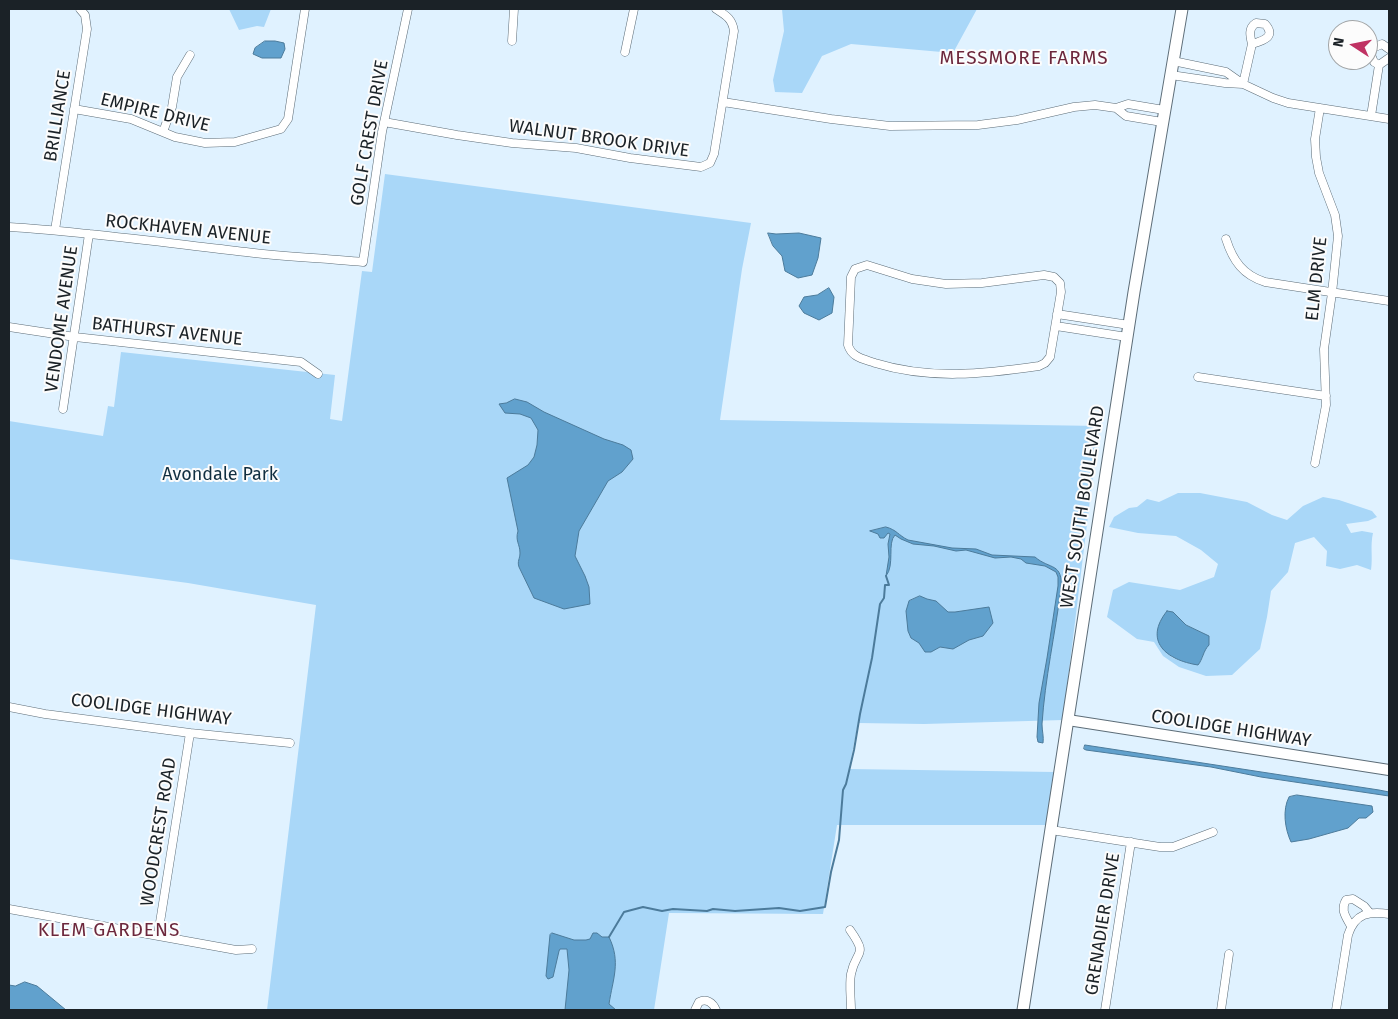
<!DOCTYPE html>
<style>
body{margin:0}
#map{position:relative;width:1398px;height:1019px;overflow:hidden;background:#e0f2ff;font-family:"Fira Sans",sans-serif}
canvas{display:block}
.frame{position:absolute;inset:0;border:10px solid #1b2227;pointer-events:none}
.north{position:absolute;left:1328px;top:20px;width:50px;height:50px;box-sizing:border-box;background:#fcfcfc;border:1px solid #a2a5a7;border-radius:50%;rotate:281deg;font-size:14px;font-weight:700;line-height:20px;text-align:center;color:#1b2227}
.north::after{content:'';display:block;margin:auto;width:18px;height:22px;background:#c03263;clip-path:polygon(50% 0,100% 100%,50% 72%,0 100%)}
</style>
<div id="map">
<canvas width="1398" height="1019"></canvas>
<div class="frame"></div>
<div class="north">N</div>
</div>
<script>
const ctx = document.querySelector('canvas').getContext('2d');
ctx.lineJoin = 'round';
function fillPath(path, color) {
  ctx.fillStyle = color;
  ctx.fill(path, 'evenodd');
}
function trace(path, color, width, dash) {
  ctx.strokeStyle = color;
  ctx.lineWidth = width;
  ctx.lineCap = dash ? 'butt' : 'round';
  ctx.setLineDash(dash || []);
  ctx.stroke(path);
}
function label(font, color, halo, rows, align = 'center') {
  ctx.font = font + ' "Fira Sans",sans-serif';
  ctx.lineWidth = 4;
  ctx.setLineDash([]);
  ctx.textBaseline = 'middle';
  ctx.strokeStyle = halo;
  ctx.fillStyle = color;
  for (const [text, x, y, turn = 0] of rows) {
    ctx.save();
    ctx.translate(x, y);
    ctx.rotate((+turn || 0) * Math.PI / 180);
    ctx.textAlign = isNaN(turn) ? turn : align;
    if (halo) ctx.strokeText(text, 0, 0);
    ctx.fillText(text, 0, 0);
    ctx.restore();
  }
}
fillPath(new Path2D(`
 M229,9h42l-7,18 -7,-1 -18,4z
 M782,9h195l-24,44 -102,-9 -29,12 -20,37 -27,-1 -2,-12 11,-49z
 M385,174l366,49 -9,46 -22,151 379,6 -36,294 -139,4 -66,-1 -9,46 206,3 -9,53h-209l-14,89 -154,-1 -15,97h-387l49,-405 -128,-22 -179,-24v-138l94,15 5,-30 6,1 7,-55 214,23 -5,44 12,2 20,-150 10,1z
 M1178,493h22l47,9 25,13 15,5 16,-14 20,-9 16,3 33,11 5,6 -9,4 -22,3 5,9 11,-2 11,2c-3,13 0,24 -2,37l-14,-5 -17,4 -14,-3 1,-15 -13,-14 -19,6 -7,29 -17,19 -4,26 -7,32 -28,26 -26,1 -27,-9 -16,-11 -9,-14 -17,-3 -30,-22 6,-27 16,-8 51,8 34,-13 4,-13 -17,-14 -25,-14 -38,-3 -29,-6 5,-10 15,-9 8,-1 10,-8 12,3zM1167,611l6,1 13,13 17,8 2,16 -4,12 -10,3 -18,-6 -13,-12 -3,-11z`), '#a9d7f8');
const water = new Path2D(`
 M265,41h10l9,2 1,6 -4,9h-19l-9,-4 2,-6z
 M768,233l8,1 23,-1 22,5 -3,20 -6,17 -14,3 -13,-7 -3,-15 -9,-10z
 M829,288l5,9 -2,16 -13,7 -15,-7 -5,-7 5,-9 13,-2z
 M515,399l12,3 17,10 60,27 19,6 8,5 2,9 -11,13 -14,9 -29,50 -4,25 10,20 4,11 1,17 -26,5 -30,-11 -15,-31c-2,-6 1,-8 1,-14 0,-9 -5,-12 -2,-22l-11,-53 21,-13 6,-8 3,-12 1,-15 -7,-12 -11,-4 -15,-1 -6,-9 7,-1z
 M886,527c11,3 12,8 22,13l44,8 24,1 16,6 43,2c15,13 28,5 26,32 -6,45 -16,90 -19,135 0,7 2,13 1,19l-5,-1 -1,-5 2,-34 8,-45 11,-72v-9l-2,-5 -11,-6 -19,-3 -5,-4 -10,-2 -16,1 -29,-8 -10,1 -22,-5 -21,-2 -12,-5 -6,-4c-8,8 0,30 -9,41l3,-19 -1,-13 2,-10 -2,-1 -4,5h-4l-2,-4 -8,-3z
 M920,596l7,3 9,2 12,11h7l34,-5 4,16 -10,13 -14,4 -16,9 -13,-2 -9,5h-6l-6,-9 -8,-5 -3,-7 -2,-20 3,-10z
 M1167,611l6,1 13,13 23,11v9c-6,6 -6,14 -11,20 -32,-5 -55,-24 -31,-54z
 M1085,745l294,45 10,2v4l-128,-19 -50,-10 -125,-17 -2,-1z
 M1297,795l75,11 1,6 -7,6h-7l-11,10 -39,11 -18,3c-6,-13 -9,-32 -2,-45z
 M552,933l22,7h12l4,-1 3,-6h4l5,4h7c12,25 4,41 0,67l7,6h-51l4,-40 -2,-21h-7l-1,2 -6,26 -5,2 -2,-3 4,-41z
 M25,982l12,4 29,24h-57v-25l6,1z`);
fillPath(water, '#61a1cd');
trace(water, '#4c7b9b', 1);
trace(new Path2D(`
 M609,937l15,-25 19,-5 19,4 11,-2 34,2 6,-2 22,2 44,-3 21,3 25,-4 6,-35 8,-32 4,-50 3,-6 8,-34 6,-36 12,-56 8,-54 4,-6 1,-13h4l-3,-9`), '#4c7b9b', 2);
const minor = new Path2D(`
 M512,41l2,-32
 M1252,44c-2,-8 -4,-16 4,-21l9,1c12,13 -3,17 -13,20l-9,40 30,14 15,5 101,16
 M625,52l9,-43
 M1379,65l-5,-3 -3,-7 2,-7 9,-4 7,5
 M1379,65l10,-7
 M1171,75l54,8 18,1 -17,-12 -53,-11
 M723,102l108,17 59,7 88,-1 39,-5 57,-13 21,-2 21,3 10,8 36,6
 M1116,108l12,-4 36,6
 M74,109l57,10 44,18 30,6 30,-1 46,-13 7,-10 17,-110
 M1371,116l8,-51
 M384,122l73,13 55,8 64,5 54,10 71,9 9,-4 4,-9 20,-123c-2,-13 -9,-16 -18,-22
 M163,132l9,-25 5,-30 13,-22
 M9,227c79,5 158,16 237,25 39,5 78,6 117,10l19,-130 26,-123
 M55,230l32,-201 -2,-14 -5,-6
 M1226,239c7,22 17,36 39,43l124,19
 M867,265l45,14 34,5 36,-1 62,-8 10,2 6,6 1,9 -11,65 -5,6 -6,3c-55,8 -109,14 -164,-3 -11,-4 -23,-5 -27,-18l3,-68 4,-8z
 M1057,314l72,11
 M1056,326l71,11
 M9,327l66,10 226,25 17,12
 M1198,377l128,19
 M63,409l26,-175
 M1315,463l11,-58 -2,-56 8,-56 6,-57 -3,-21 -16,-42 -3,-16 -1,-18 5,-31
 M9,707l36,7 145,19 100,10
 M1051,830l109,17h13l40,-15
 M9,909l227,41 16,-1
 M1351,926c-5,-9 -11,-16 -5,-26l7,-1 11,7 5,6
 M850,930c19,27 6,19 1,44 -2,11 0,24 0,36
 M158,935l32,-202
 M695,1010l4,-8c8,-4 14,1 17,8
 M1105,1010l26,-168
 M1221,1010l8,-56
 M1336,1010l12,-75c7,-22 21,-24 41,-21`);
const tertiary = new Path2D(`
 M1068,720l321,50`);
const secondary = new Path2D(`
 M1023,1010l111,-718 48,-283`);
trace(minor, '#5d6d78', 9);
trace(tertiary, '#5d6d78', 12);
trace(secondary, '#5d6d78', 13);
trace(minor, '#fff', 8);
trace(tertiary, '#fff', 10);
trace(secondary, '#fff', 11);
label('18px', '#1b2227', '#fcfcfc', [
 ["EMPIRE DRIVE",155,113,14],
 ["BRILLIANCE",58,116,-81],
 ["GOLF CREST DRIVE",370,133,-80],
 ["WALNUT BROOK DRIVE",599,139,8],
 ["ROCKHAVEN AVENUE",188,230,6],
 ["ELM DRIVE",1317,279,-84],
 ["VENDOME AVENUE",62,319,-82],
 ["BATHURST AVENUE",167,332,6],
 ["WEST SOUTH BOULEVARD",1083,507,-81],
 ["COOLIDGE HIGHWAY",151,710,7],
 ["COOLIDGE HIGHWAY",1231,729,9],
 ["WOODCREST ROAD",159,832,-81],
 ["GRENADIER DRIVE",1103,924,-81]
]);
label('18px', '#112f41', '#fcfcfc', [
 ["Avondale Park",220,475]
]);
ctx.letterSpacing = '1px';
label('19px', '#6c273c', '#fcfcfc', [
 ["MESSMORE FARMS",1024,59],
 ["KLEM GARDENS",109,931]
]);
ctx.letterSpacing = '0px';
</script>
